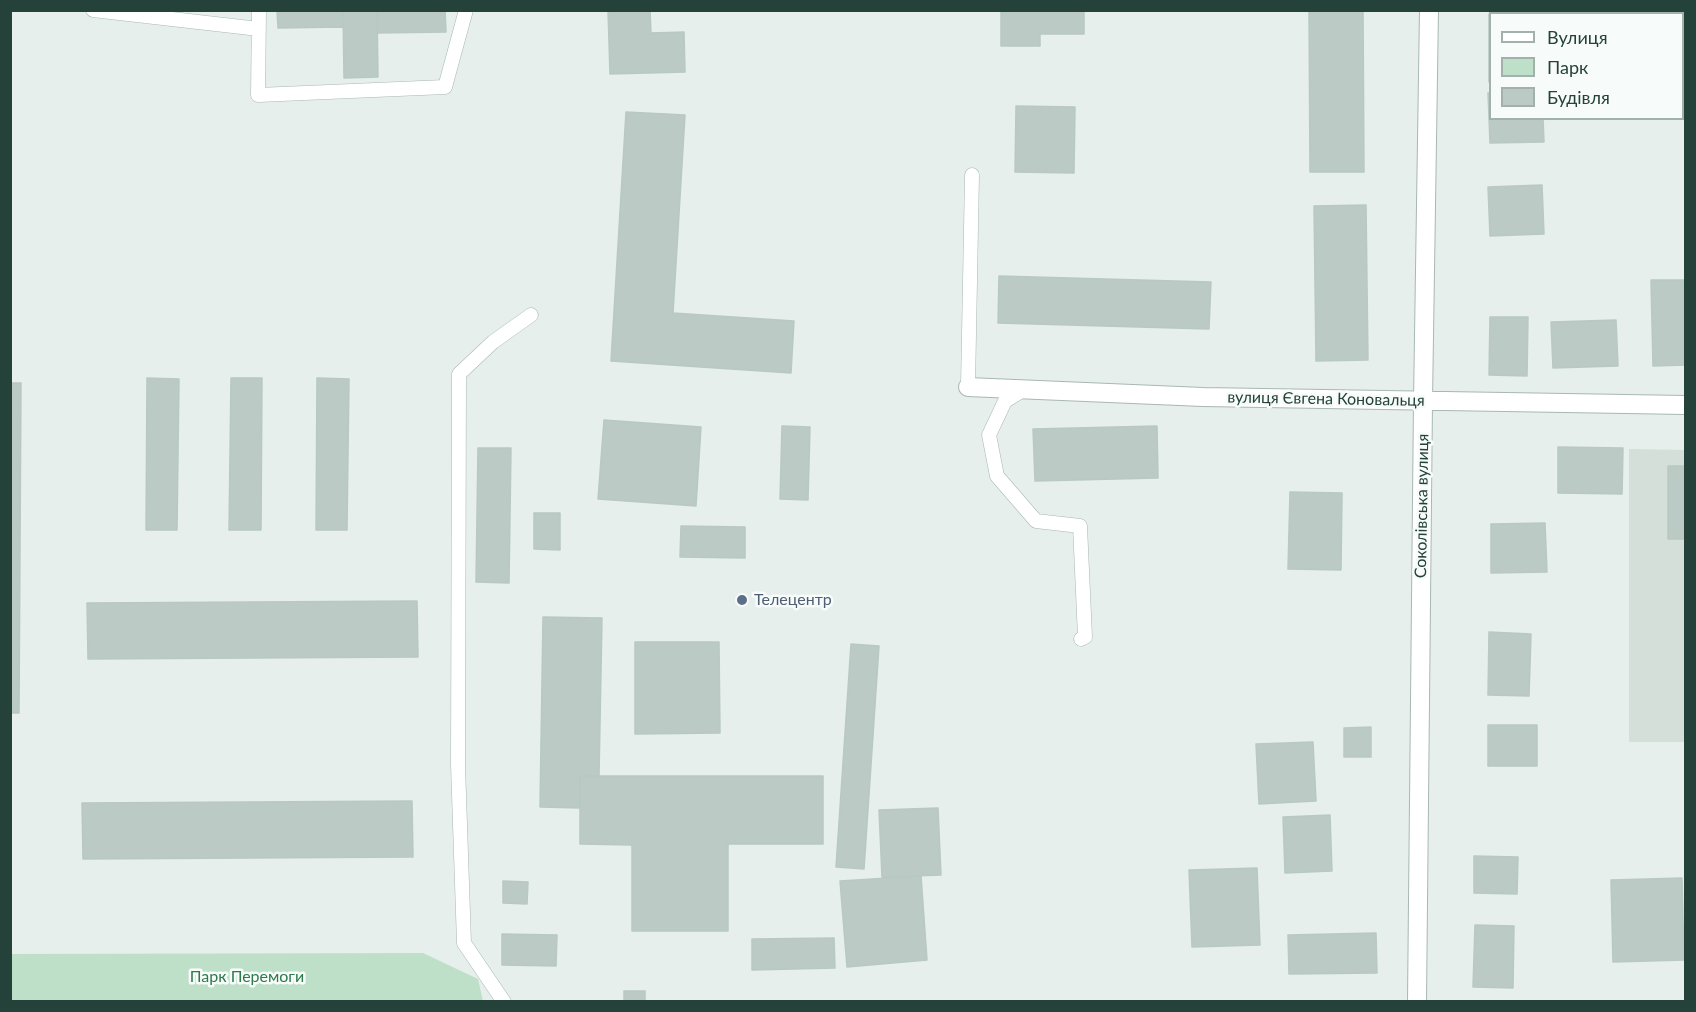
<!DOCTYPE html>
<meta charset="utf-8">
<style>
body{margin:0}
#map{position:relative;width:1696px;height:1012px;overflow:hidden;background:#e6efeb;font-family:Lato,sans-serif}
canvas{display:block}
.frame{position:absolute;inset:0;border:12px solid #24423a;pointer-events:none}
.legend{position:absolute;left:1489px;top:12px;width:195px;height:108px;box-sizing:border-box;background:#f7fbf9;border:2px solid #a3b1ad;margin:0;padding:8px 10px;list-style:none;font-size:18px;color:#24423a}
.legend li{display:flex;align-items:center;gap:12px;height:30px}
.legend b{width:30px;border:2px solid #a3b1ad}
</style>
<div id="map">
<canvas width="1696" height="1012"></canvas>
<div class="frame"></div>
<ul class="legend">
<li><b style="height:8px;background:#fff"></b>Вулиця</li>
<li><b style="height:16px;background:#bfe0c8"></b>Парк</li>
<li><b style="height:16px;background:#bbcac4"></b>Будівля</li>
</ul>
</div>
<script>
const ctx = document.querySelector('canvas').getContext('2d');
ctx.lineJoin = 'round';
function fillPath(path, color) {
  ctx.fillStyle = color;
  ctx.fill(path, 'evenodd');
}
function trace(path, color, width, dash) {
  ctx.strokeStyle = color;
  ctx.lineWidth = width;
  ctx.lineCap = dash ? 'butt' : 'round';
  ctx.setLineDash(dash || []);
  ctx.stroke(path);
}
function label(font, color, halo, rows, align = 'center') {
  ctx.font = font + ' Lato,sans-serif';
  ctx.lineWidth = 5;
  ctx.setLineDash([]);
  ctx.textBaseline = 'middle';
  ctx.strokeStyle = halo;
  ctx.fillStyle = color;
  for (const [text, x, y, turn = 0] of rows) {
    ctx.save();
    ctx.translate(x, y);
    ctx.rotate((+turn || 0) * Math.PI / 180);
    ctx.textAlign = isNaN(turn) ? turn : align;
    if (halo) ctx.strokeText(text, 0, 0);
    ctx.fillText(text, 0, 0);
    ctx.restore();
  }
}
fillPath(new Path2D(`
 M1629,449l56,1v292h-56z`), '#d4dfda');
fillPath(new Path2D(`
 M423,953l55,26 5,22h-472v-47z`), '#bfe0c8');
const building = new Path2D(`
 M277,10h66v17l-65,1z
 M343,10h34l1,67 -34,1z
 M377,10h68l1,22 -69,1z
 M608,10h42l1,23 33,-1 1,40 -75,2z
 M1001,10h83v24h-44v12h-39z
 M1309,10h54l1,162h-54z
 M1489,14h1v68h-1z
 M1488,93h2v25h53l1,24 -54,1z
 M1016,106l59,1 -1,66 -59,-1z
 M626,112l59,3 -12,198 121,8 -3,52 -180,-12z
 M1542,185l2,49 -54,2 -2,-49z
 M1366,205l2,155 -52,1 -2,-155z
 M999,276l212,6 -2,47 -211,-6z
 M1651,280h35v85l-33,1z
 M1490,317h38l-1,59 -38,-1z
 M1616,320l2,46 -65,2 -2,-46z
 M147,378l32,1 -2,151h-31z
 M231,378h31l-1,152h-32z
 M317,378l32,1 -2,151h-31z
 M10,383h11l-2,330h-9z
 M604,420l97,7 -5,79 -98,-7z
 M782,426l28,1 -2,73 -28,-1z
 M1157,426l1,52 -123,3 -2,-52z
 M1558,447l65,1 -1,46 -64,-1z
 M478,448h33l-2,135 -33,-1z
 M1668,466h18v73h-18z
 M1290,492l52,1 -1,77 -53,-1z
 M534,513h26v37l-26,-1z
 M1545,523l2,49 -56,1v-49z
 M681,526l64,1v31l-65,-1z
 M417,601l1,56 -330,2 -1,-56z
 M543,617l59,1 -3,158h-19v32l-40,-1z
 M1489,632l42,2 -2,62 -41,-1z
 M635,642h84l1,91 -85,1z
 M851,644l28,2 -15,223 -28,-2z
 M1488,725h49v41h-49z
 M1371,727v30h-27v-29z
 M1313,742l3,59 -57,3 -3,-60z
 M580,776h243v68h-95v87h-96v-86l-52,-1z
 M412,801l1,56 -330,2 -1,-56z
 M938,808l3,67 -59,2 -3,-67z
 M1330,815l2,56 -47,2 -2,-56z
 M1474,856l44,1 -1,37 -43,-1z
 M1257,868l3,77 -68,2 -3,-77z
 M921,876l6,84 -80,7 -7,-86z
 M1682,878l2,82 -71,2 -2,-82z
 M503,881l25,1 -1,22 -24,-1z
 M1475,925l39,1 -1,62 -40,-1z
 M1376,933l1,40 -88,1 -1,-39z
 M502,934l55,1 -1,31 -54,-1z
 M834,938l1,30 -83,2v-31z
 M624,991h21v11h-21z`);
fillPath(building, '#bbcac4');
trace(building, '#b8c9c2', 1.5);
const service = new Path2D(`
 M93,10l166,19
 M259,10l-1,85 187,-8 21,-77
 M968,387l4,-212
 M1023,390l-18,11 -16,34 8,41 39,45 44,5 5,111 -4,2
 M504,1002l-40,-59 -6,-178 1,-391 34,-32 38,-27`);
const minor = new Path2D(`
 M968,387l235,10 483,8
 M1417,1002l6,-601 6,-391`);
trace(service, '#a8b8b2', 15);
trace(minor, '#a8b8b2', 20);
trace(service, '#fff', 14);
trace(minor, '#fff', 18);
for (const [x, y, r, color] of [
 [742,600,6,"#5c6f8a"]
]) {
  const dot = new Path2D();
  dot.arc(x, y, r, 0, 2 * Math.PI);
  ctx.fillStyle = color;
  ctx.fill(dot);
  trace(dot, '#f7fbf9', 2);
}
label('16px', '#24423a', '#f7fbf9', [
 ["вулиця Євгена Коновальця",1326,399,1],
 ["Соколівська вулиця",1422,506,-89]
]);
label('16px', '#4e5e75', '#f7fbf9', [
 ["Телецентр",754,600]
], 'left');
label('16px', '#2d7a4b', '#f7fbf9', [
 ["Парк Перемоги",247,977]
]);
</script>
